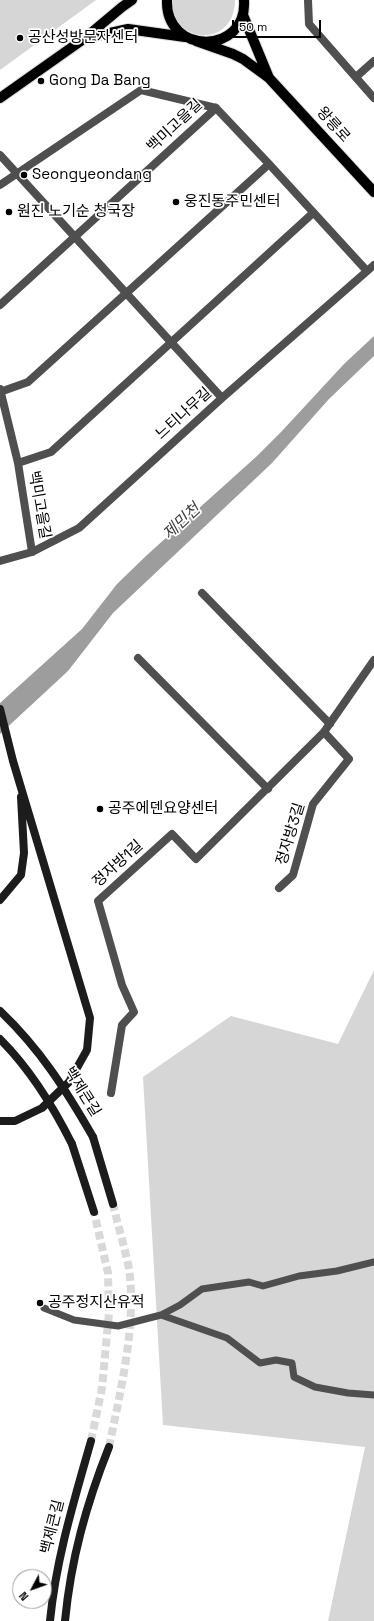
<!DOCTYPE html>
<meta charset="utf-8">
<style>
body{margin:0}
#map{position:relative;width:374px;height:1621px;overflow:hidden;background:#fff;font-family:"Space Grotesk",sans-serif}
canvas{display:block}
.north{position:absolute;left:12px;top:1569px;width:40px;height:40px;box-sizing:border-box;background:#fff;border:1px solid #999;border-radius:50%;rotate:229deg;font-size:11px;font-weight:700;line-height:16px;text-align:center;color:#000}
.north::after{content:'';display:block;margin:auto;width:14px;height:18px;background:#000;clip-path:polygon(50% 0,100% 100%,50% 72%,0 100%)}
.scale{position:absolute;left:232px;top:20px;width:89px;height:18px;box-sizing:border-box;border:2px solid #000;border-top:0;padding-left:5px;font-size:12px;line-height:14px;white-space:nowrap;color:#000;-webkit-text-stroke:3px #fff;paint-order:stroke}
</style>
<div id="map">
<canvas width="374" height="1621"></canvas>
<div class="north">N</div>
<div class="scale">50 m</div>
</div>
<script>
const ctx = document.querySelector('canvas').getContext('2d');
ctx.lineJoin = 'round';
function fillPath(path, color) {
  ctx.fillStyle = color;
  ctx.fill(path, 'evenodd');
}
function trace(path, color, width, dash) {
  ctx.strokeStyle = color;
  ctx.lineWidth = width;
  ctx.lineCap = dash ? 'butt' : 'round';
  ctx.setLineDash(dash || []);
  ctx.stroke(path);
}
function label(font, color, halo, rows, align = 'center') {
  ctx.font = font + ' "Space Grotesk","Noto Sans KR",sans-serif';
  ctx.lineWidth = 3.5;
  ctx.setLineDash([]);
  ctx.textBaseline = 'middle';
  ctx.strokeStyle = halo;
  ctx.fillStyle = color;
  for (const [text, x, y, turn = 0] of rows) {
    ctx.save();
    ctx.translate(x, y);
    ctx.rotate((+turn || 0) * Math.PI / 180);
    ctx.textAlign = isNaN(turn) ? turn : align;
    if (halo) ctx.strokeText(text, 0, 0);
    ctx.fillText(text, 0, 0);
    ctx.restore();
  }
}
fillPath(new Path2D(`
 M0,0h96l-96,70z
 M173,0h62c-1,54 -70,39 -62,0z
 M374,970v651h-46l37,-174 -202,-22 -20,-348 88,-61 107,28z`), '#d6d6d6');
fillPath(new Path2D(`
 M374,336v20l-45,43 -57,64 -159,150 -45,58 -68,63v-31l82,-74 35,-45 30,-29 110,-99 25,-25 62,-67z`), '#9d9d9d');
trace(new Path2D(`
 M91,1441l11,-53 7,-75 -1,-40 -14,-61
 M109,1447c11,-54 28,-122 20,-178 -4,-21 -11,-43 -16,-65`), '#d9d9d9', 8, [8, 4]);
const primary = new Path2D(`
 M167,0c-2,56 81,55 77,0
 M243,15l26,63
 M87,38l41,-9 57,8
 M196,41l37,13 10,5 26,19 105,114
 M0,98l85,-60 37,-31 10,-7`);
trace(primary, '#dbdbdb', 12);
trace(new Path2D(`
 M44,1308l30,12 44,6 43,-11 19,-10 22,-16 47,-7 14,4 36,-10 38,-5 37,-9
 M161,1315l66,23 33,25 16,-3 16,3 2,14 21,10 33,6 26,2`), '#4f4f4f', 7);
trace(new Path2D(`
 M308,0l1,24 65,74
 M356,77l18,-16
 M216,108l53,56 98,107
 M0,155l222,243
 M0,185l141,-95 75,18
 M0,305l216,-197
 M0,389l18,74 14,89
 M0,392l28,-10 241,-218
 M18,463l33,-11 262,-239
 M0,561l32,-9 47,-24 143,-130 152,-133
 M202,593l128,131
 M138,658l130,131
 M279,888l14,-13 20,-71 36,-45 -25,-27
 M111,1093l11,-68 12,-13 -12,-27 -24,-84 74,-67 24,25 128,-127 50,-72`), '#4f4f4f', 8);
trace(new Path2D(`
 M0,709l13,52 77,257 -3,32 -18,32 -27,26 -27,13h-15
 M0,900l21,-25 3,-22 -3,-56
 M93,1137l20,67
 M72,1144l22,68
 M50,1621c6,-62 24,-120 41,-180
 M65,1621c6,-62 21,-116 44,-174`), '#1c1c1c', 8);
trace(primary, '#000', 10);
trace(new Path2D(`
 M0,1011c40,38 66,79 93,126
 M0,1039c30,30 53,67 72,105`), '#1c1c1c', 8);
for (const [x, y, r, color] of [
 [20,38,4,"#000"],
 [41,81,4,"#000"],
 [24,175,4,"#000"],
 [176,202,4,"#000"],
 [9,212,4,"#000"],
 [100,809,4,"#000"],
 [40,1303,4,"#000"]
]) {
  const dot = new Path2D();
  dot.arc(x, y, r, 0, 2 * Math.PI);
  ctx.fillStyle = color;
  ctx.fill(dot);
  trace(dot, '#fff', 1.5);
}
label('15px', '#000', '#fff', [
 ["공산성방문자센터",28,38],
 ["Gong Da Bang",49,81],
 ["Seongyeondang",32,175],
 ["웅진동주민센터",184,202],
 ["원진 노기순 청국장",17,212],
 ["공주에덴요양센터",108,809],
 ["공주정지산유적",48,1303]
], 'left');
label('15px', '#000', '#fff', [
 ["왕릉로",333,125,48],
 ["백미고을길",175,126,-43],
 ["느티나무길",184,414,-42],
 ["백미고을길",39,505,80],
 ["정자방3길",291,834,-73],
 ["정자방1길",118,864,-42],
 ["백제큰길",82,1092,58],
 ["백제큰길",53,1527,-76]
]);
label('italic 16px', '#3e3e3e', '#fff', [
 ["제민천",182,522,-43]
]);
</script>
